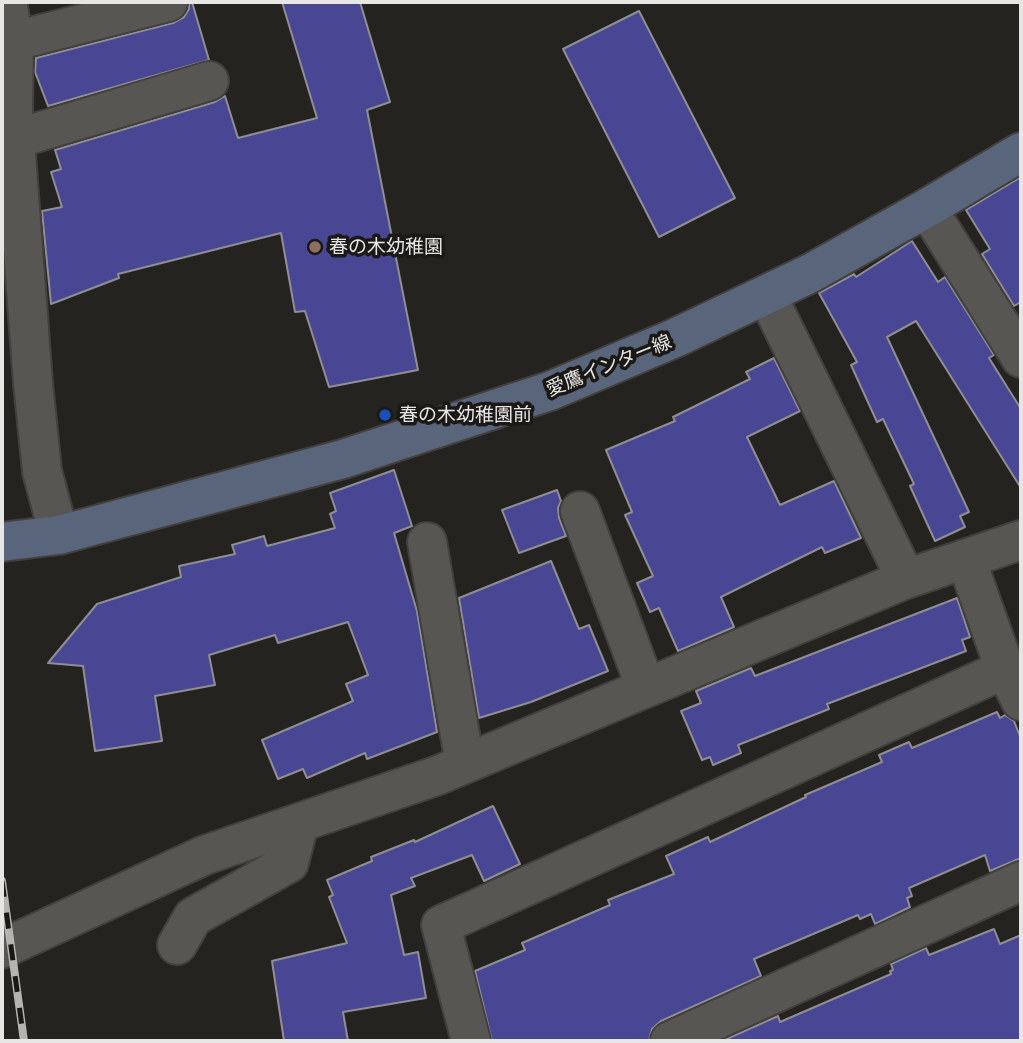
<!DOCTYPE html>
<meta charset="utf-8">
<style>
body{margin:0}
#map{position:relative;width:1023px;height:1043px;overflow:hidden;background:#242320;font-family:Quicksand,sans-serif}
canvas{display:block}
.frame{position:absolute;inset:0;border:4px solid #e8e6e4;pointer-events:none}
</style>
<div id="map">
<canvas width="1023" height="1043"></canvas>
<div class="frame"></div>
</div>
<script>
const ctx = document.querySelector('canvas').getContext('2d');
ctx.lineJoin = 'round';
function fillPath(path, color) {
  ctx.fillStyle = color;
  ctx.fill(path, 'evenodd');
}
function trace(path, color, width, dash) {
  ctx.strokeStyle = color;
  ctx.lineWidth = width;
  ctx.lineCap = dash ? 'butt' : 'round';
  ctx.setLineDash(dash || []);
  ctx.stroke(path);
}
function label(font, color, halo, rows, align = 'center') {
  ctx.font = font + ' Quicksand,"Noto Sans JP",sans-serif';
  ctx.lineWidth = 7;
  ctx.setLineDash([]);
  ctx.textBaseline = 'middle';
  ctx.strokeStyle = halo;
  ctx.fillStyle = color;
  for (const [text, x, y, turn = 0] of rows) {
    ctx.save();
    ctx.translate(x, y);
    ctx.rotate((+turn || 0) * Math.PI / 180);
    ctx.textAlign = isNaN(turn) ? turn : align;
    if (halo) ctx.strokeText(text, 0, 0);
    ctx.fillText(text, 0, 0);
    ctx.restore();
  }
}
const building = new Path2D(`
 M189,2h3l17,58 -161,46 -13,-34 1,-14 137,-35 11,-6 5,-8z
 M282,2h78l30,100 -23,8 51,260 -89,17 -24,-76 -10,1 -14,-79 -163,41 1,4 -68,26 -9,-93 20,-4 -11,-35 10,-3 -6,-19 160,-48 10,-6 13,42 79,-20z
 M639,11l96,187 -76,39 -96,-188z
 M1021,177v125l-7,4 -32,-52 8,-5 -24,-39z
 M912,241l26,41 7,-5 49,78 -5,3 32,51v79l-105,-167 -29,16 82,175 -9,4 5,11 -30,14 -25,-55 4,-2 -31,-65 -6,3 -26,-57 6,-3 -38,-69 35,-19 2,3z
 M774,358l26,53 -53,26 33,68 54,-24 27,57 -36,15 -3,-6 -101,50 13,30 -56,24 -19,-43 -9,4 -13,-29 16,-7 -28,-61 7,-3 -26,-62 69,-29 -2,-4 77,-38 -4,-7z
 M394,470l18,56 -18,7 23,78 20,121 -70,27 -2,-6 -58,25 -4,-9 -25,10 -16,-39 91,-39 -7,-17 22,-9 -20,-53 -70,21 -3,-8 -66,20 6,30 -60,11 7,45 -67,10 -12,-85 -35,-3 49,-59 84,-27 -2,-11 56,-12 -3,-9 32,-9 3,10 68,-18 -5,-14 6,-3 -6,-18z
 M557,490l4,11 -3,7 1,10 7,18 -47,17 -17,-43z
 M551,561l28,68 10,-4 19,46 -77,31 -52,16 -20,-120z
 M957,598l13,39 -8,3 4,11 -139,53 2,5 -91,36 3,8 -28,12 -3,-8 -8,3 -21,-49 20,-8 -5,-12 55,-23 4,8z
 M997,712l3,6 5,-3 9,6 7,18v119l-31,13 -5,-16 -76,33 3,8 -5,2 3,9 -35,17 -4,-10 -11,5 -2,-4 -104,44 7,17 -100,45 -9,8 -3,12h-157l-17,-70 50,-21 -3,-7 88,-38 -2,-5 66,-26 -8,-18 42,-19 2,5 96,-45 -1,-2 77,-33 -3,-7 30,-13 3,6z
 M493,806l27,58 -36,17 -12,-26 -61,23 4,8 -24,9 13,60 14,-3 8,46 -83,14 5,29h-64l-12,-80 75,-18 -18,-46 4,-2 -6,-15 45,-19 -1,-4 43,-17 1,2z
 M994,929l6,15 21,-9v106h-299l56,-25 2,6 111,-48 -1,-3 3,-1 -2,-6 35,-16 3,7z`);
fillPath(building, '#494694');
trace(building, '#8f8f93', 2);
const street = new Path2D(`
 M7,2l7,39 -1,73 20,269 9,88 17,64
 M14,41l154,-39
 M15,139l194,-58
 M927,208l94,150
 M767,295l139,284
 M580,511l66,177
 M427,542l38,222
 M966,559l39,110 16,32
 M177,945l16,-28 96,-54 10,-40
 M2,949l203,-94 231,-79 470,-197 115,-39
 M471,1041l-30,-116 564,-256
 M670,1041l351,-160`);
const secondary = new Path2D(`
 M2,542l57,-7 284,-76 207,-68 125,-53 136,-65 116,-65 94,-56`);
trace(street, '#42403e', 42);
trace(secondary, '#42403e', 42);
trace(street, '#575652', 38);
trace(secondary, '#59657b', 38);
const rail = new Path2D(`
 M2,881l22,160`);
trace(rail, '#b5b4b1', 8);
trace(rail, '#1b1916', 5, [16]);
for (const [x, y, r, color] of [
 [315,247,7,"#8d6e63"],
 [385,415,7,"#1a4fb4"]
]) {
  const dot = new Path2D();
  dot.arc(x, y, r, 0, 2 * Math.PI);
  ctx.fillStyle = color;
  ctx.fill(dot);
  trace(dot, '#1b1916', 2.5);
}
label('19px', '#e8e6e4', '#1b1916', [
 ["春の木幼稚園",329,247],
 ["春の木幼稚園前",399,415]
], 'left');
label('19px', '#e8e6e4', '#1b1916', [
 ["愛鷹インター線",609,366,-22]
]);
</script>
